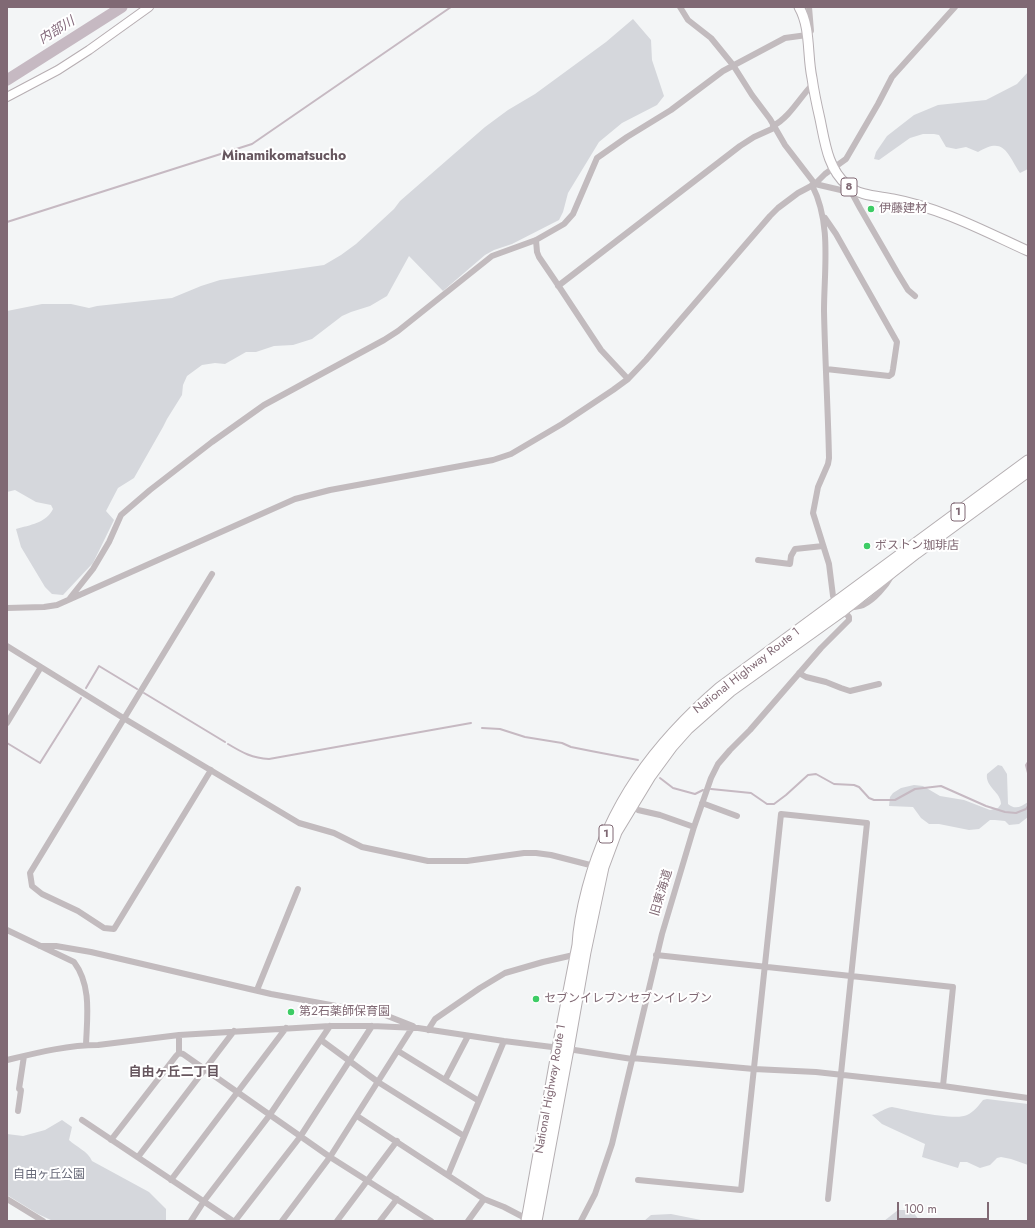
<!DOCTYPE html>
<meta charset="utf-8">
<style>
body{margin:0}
#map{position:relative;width:1035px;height:1228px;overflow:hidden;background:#f3f5f6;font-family:Jost,sans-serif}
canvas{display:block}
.frame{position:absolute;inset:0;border:8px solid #806974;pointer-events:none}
.scale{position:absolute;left:897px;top:1202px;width:92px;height:18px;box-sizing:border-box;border:2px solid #806974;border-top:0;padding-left:5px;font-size:12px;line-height:14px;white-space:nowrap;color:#806974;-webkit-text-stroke:3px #fff;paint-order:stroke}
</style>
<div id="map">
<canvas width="1035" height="1228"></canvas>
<div class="frame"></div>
<div class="scale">100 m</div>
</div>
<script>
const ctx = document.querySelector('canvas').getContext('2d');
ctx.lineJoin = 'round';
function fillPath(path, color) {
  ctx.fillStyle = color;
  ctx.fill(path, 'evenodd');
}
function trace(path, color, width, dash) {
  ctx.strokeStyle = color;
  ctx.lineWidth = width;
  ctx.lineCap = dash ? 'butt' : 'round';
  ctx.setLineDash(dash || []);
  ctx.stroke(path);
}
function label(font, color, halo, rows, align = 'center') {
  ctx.font = font + ' Jost,"Noto Sans JP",sans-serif';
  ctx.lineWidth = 4;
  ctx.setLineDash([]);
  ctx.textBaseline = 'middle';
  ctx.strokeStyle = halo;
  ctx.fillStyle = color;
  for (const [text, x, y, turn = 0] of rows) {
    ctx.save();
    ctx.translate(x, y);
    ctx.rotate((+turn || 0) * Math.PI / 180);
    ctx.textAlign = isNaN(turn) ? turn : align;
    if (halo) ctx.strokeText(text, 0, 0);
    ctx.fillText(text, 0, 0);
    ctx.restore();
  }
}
fillPath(new Path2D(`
 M633,19l18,21 1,20 12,36 -7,9 -35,18 -23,19 -31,51 -5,19 -4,8 -47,24 -18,6 -9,5 -42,36 -34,-35 -22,40 -17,10 -19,6 -9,4 -30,23 -19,6 -19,1 -18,6h-10l-21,12 -10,-1 -13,2 -15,11 -4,9 -1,10 -15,24 -4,8 -29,51 -16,10 -12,23 8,9 -21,43 -30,32 -11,-1 -7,-7 -24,-40 -5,-18c14,-4 30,-6 37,-20l-2,-4 -15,-3 -21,-12 -8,2v-181l35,-7h29l18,4 8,-2 75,-8 29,-12 19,-6 104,-15 17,-10 15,-11 38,-35 6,-8 85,-74 23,-17 27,-16 71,-52z
 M1028,72v97l-8,4c-13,-20 -16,-37 -42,-21l-12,-5 -10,2 -10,-2 -7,-12 -5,-1h-11l-13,4 -31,22 -5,-1 2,-7 11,-16 27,-21 24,-10 48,-5 31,-16z
 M998,765l4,1 5,8 1,30c7,6 13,3 20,-2v15l-9,7 -10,1 -4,-4 -10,-1h-5l-11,9 -10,1 -30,-6h-10l-8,-6 -8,-11 -24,-1 1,-9 3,-4 8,-5 13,-3 9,1 17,10 24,4 26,10 8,-2 3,-4c0,-12 -16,-17 -14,-30z
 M987,1099l41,5v61l-17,-6 -10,-2 -4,1 -7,7 -10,3 -13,-6h-7l-2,6 -36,-11 3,-13 -43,-20 -10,-9c8,-2 12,-7 20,-8 14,3 64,14 75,8 7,-3 12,-10 16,-15z
 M62,1120l10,7 -3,13c7,7 19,11 23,21l57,31 17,17v12h-113l-15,-7 -31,-19v-61l16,2 22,-6z
 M898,1210c11,0 16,0 21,11h-35z
 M671,1214l35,7h-62l7,-6z`), '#d5d7dc');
trace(new Path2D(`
 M7,222l245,-78 199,-137
 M86,688l13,-22 38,23
 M144,693l81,49
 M482,728l18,1 25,8 37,6 9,4 20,4 47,9
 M7,743l33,20 41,-65
 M228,744c15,9 24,14 41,15l202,-36
 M1028,762l-2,3 2,8
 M660,778l13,10 22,6 8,-4
 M711,789l40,4 16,11h7l12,-9 22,-20 8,-1 18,10 20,1 5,2 10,11 5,2h21l20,-11 26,-3 45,20 19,6 11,1 10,-4 2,-3`), '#c6b9c2', 2);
trace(new Path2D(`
 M7,80l115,-73`), '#c6b9c2', 11);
const secondary = new Path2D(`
 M7,97l51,-27 31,-20 60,-43`);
const primary = new Path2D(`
 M799,7c12,21 8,48 13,71 2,14 5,28 8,41 5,24 8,50 27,66 12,11 31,11 46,14 48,9 91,32 135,52`);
const highway = new Path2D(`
 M527,1221l31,-173 20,-103c1,-20 5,-38 10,-57 22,-83 67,-144 132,-200l308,-227
 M536,1221l32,-172 17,-97 18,-85 13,-35 34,-56 22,-30 16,-18 42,-37 113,-81 73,-57 112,-82`);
trace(secondary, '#b7aeb2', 10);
trace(primary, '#b6afb3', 11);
trace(highway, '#b5afb2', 13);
trace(new Path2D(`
 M680,7l8,13 23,18 22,27 19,30 18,24 15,26 30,39 30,7 5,-3
 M773,126c17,-9 27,-29 40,-42
 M854,190l-1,5 7,13 37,64 11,18 7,6
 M825,218l11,16 61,108 -4,27 -1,5 -3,2 -63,-7
 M536,240l1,12 2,5 15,22 47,71 27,29
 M558,286l182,-140 14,-9 20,-9
 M758,560l32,4 1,-8 4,-7 28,-3
 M70,598l23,-29 16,-27 12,-27 29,-25 62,-48 52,-37 120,-65 14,-9 94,-75 44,-16 28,-16 9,-10 24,-56 30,-21 44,-27 52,-39 62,-33 22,-3 4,-4 -2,-24
 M7,608l37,-1 13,-2 238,-106 35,-9 163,-30 18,-6 51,-30 51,-34 15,-11 18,-19 124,-144 8,-8 20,-15 17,-9 10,-10 21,-15 32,-55 14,-27 63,-70
 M850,608c4,-1 9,-2 13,-3 11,-5 23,-19 29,-30
 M7,646l118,73 174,104 35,10 28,14 66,14h39l57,-8h12l15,2 43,11
 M799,673l7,4 20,5 15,6 9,3 29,-7
 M7,723l34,-56
 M211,770l-97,159 -10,-1 -26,-17 -36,-17 -10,-8 -2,-13 182,-299
 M702,803l35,13
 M631,806l7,4 22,5 34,12
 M7,930l67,32c18,24 13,55 12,83
 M40,946h16l35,6 180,42 114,21 28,11
 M656,955l297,32 -10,99
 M257,990l41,-101
 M428,1030l7,-11 45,-31 25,-15 38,-11 35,-8
 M179,1035v18
 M321,1040l57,42 86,54
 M398,1051l81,50
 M632,1058l122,11 62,3 127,14 85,12
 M7,1060c29,-7 60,-15 91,-15l81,-10 151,-9h42l46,2 86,13 64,8 64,10
 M445,1080l23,-44
 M18,1111l3,-21 -2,-1 5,-33
 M357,1116l127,83 20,8 23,12
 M82,1120l151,101
 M111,1140l65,-84 3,-3 4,1 147,103 101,64
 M138,1157l96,-126
 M448,1175l56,-134
 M171,1180l115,-152
 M638,1180l103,10 40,-376 86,9 -39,376
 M7,1199l36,22
 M191,1221l13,-20 65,-85 61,-90
 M235,1221l65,-84 72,-111
 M282,1221l48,-64 82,-129
 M337,1221l60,-80
 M380,1221l17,-22
 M468,1221l16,-22
 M581,1221l14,-27 17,-50 50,-210 32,-107 17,-49 7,-14 12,-14 20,-20 71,-82 28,-28v-3l-12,-14 -4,-7 -4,-32 -16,-51 5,-26 10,-23 1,-6c-1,-49 -4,-98 -5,-147 0,-42 8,-87 -12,-126`), '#c2bbbe', 6);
trace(secondary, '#fff', 8);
trace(primary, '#fff', 9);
trace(highway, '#fff', 11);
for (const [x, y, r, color] of [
 [871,209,4,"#3dcc65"],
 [867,546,4,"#3dcc65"],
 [536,999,4,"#3dcc65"],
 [291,1012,4,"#3dcc65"]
]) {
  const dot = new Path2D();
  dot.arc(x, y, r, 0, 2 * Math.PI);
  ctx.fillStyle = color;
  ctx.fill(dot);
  trace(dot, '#fff', 1.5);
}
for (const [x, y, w] of [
 [849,187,16],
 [958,512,14],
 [606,834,14]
]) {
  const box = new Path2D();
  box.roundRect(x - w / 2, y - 9, w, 18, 3);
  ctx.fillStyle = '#fff';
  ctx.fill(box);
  trace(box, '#806974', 1);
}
label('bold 11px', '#806974', null, [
 ["8",849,187],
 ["1",958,512],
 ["1",606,834]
]);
label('12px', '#806974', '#fff', [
 ["伊藤建材",879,209],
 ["ボストン珈琲店",875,546],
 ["セブンイレブンセブンイレブン",544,999],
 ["第２石薬師保育園",299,1012]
], 'left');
label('12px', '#806974', '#fff', [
 ["National Highway Route 1",747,671,-38],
 ["旧東海道",662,893,-73],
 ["National Highway Route 1",551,1089,-80]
]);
label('12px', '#676978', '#fff', [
 ["自由ヶ丘公園",49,1175]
]);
label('italic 13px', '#83697b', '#fff', [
 ["内部川",57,31,-32]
]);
label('bold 13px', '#66565e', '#fff', [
 ["自由ヶ丘二丁目",174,1073]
]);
label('bold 14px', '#66565e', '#fff', [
 ["Minamikomatsucho",284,157]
]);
</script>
